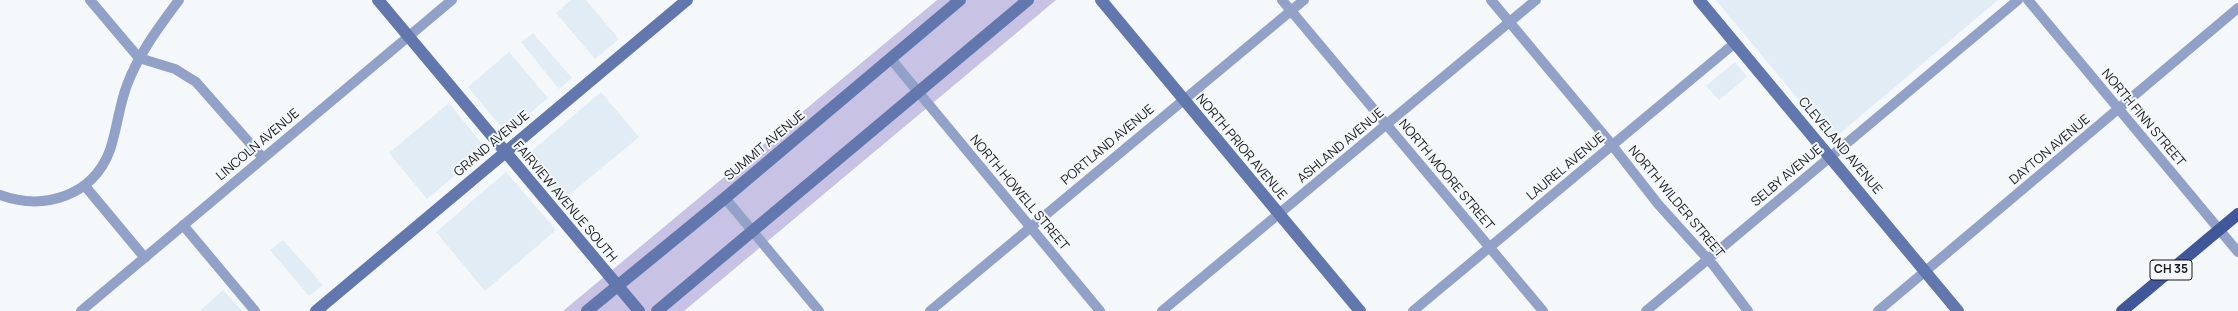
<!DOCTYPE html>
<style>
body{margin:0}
canvas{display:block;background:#f4f8fb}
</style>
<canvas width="2238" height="311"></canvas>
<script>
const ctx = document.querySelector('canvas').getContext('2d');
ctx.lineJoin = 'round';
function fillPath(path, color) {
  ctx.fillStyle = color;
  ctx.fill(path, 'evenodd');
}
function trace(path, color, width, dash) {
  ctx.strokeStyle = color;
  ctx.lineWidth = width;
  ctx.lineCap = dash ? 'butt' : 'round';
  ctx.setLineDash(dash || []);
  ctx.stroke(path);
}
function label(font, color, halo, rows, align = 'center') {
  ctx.font = font + ' Manrope,sans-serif';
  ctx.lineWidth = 4;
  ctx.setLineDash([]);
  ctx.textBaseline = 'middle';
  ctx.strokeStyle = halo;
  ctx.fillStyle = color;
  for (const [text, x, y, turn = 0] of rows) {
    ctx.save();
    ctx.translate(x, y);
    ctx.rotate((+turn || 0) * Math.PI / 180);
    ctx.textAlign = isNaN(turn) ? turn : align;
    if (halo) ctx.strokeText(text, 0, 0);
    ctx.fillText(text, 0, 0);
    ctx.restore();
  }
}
fillPath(new Path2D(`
 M571,0h15l33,39 -24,20 -39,-46z
 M1716,0h282l-166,140z
 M533,33l39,45 -13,11 -38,-47z
 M509,52l39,46 -42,35 -38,-46z
 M1735,62l12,15 -28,23 -13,-14z
 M601,92l38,45 -76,63 -37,-44z
 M449,103l37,46 -59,50 -38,-46z
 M506,172l50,58 -71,61 -49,-59z
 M283,240l40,45 -14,11 -39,-46z
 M223,290l19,21h-42z`), '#e1ecf5');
fillPath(new Path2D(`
 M937,0h119l-372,311h-121z`), '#c8c2e4');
trace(new Path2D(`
 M90,0l49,58 36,11 21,13 67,76
 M1282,0l261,311
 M1491,0l117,140 50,64 56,62 34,45
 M2028,0l210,252
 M891,59l209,252
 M85,186l60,72
 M0,195c44,16 93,1 110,-45 7,-21 9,-44 17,-65 12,-32 32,-58 52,-85
 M725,198l94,113
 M183,225l72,86
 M81,311l371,-311
 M930,311l374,-311
 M1162,311l374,-311
 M1413,311l322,-268
 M1646,311l372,-311
 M1878,311l360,-303`), '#91a1c7', 10);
trace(new Path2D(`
 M378,0l261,311
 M1101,0l259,311
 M1699,0l259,311
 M316,311l371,-311
 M587,311l138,-113 235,-198
 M657,311l371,-311`), '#6177ad', 12);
trace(new Path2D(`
 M2122,311l116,-97`), '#405899', 12);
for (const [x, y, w] of [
 [2171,270,42]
]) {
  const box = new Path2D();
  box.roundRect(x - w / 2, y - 10, w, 20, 3);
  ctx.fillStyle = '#f4f8fb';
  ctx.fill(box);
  trace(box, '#18191a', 1);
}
label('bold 12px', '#18191a', null, [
 ["CH 35",2171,270]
]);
label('13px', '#18191a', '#f4f8fb', [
 ["NORTH FINN STREET",2143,118,50],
 ["GRAND AVENUE",492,144,-40],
 ["LINCOLN AVENUE",258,145,-40],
 ["PORTLAND AVENUE",1108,145,-40],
 ["SUMMIT AVENUE",765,146,-40],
 ["ASHLAND AVENUE",1341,146,-40],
 ["CLEVELAND AVENUE",1840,146,50],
 ["NORTH PRIOR AVENUE",1241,147,50],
 ["DAYTON AVENUE",2050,150,-40],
 ["LAUREL AVENUE",1566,167,-40],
 ["NORTH MOORE STREET",1446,175,50],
 ["SELBY AVENUE",1787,176,-40],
 ["NORTH HOWELL STREET",1019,193,50],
 ["FAIRVIEW AVENUE SOUTH",565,202,50],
 ["NORTH WILDER STREET",1676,202,50]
]);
</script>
